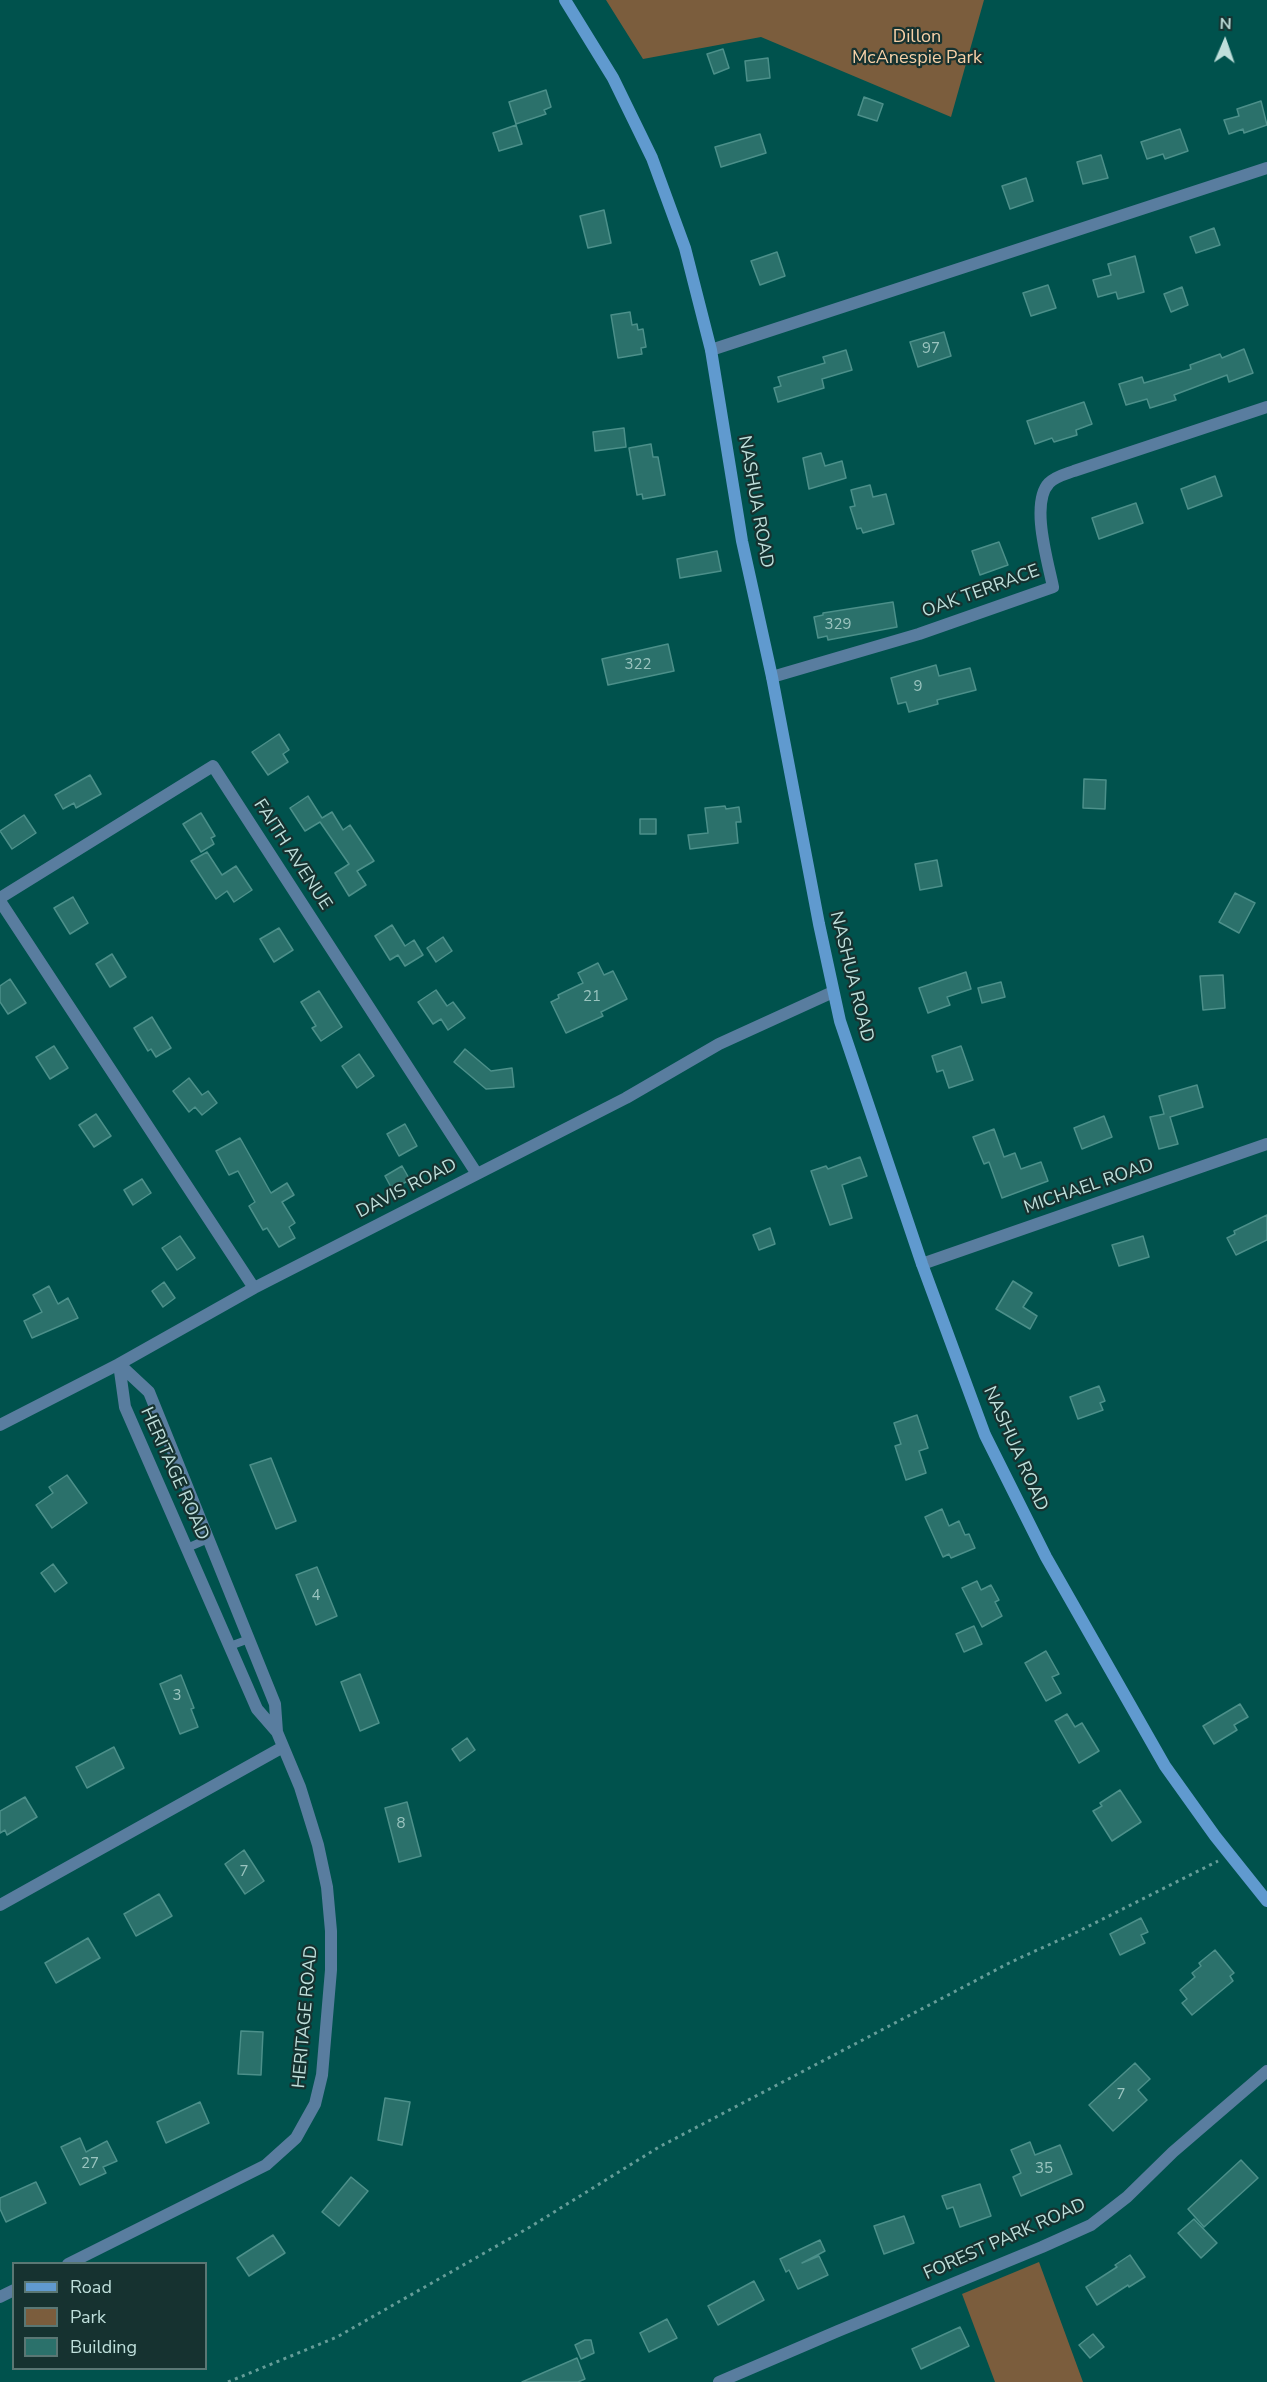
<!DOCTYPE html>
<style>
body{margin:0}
#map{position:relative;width:1267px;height:2382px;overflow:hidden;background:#00524d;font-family:"Nunito Sans",sans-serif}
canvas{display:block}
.legend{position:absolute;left:12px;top:2262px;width:195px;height:108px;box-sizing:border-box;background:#163230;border:2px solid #5a7774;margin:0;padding:8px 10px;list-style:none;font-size:18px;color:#bfdfdb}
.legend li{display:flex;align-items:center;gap:12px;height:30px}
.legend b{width:30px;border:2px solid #5a7774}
.north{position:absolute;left:1195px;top:12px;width:60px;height:60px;-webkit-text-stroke:4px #163230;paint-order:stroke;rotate:2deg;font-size:16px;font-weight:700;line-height:24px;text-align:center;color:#bfdfdb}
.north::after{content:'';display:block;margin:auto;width:21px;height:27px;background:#bfdfdb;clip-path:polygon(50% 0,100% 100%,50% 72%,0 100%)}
</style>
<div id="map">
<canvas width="1267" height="2382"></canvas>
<ul class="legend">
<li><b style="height:8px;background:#609acf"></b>Road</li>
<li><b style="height:16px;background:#7b5d3d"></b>Park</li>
<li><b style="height:16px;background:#2b716b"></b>Building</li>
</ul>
<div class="north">N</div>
</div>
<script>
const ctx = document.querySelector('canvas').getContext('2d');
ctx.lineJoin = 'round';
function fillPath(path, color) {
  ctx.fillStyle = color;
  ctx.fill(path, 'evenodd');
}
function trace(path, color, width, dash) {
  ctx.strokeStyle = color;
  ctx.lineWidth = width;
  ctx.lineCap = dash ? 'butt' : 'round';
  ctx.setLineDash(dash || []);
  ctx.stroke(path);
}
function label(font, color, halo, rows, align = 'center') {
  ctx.font = font + ' "Nunito Sans",sans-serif';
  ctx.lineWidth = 4.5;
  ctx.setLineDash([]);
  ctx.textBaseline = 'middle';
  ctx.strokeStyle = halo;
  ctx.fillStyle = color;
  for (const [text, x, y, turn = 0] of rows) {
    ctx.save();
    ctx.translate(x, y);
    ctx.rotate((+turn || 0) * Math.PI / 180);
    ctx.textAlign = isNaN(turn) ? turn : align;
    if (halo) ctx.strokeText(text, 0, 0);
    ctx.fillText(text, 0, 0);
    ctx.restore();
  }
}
fillPath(new Path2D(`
 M606,0h378l-33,117 -190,-80 -118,22z
 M1039,2262l44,120h-88l-33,-88z`), '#7b5d3d');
const building = new Path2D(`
 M723,49l6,19 -15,6 -7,-20z
 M768,58l2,20 -23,3 -2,-20z
 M546,90l5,17 -7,3 2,4 -30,10 -7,-22z
 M864,97l19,7 -6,17 -19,-6z
 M1261,101l6,24 -23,8 -1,-4 -14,5 -5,-14 15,-4 -2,-7z
 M516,125l6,19 -23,7 -6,-18z
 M1180,129l8,22 -23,8 -2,-5 -16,5 -6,-17z
 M760,134l6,19 -45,14 -6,-20z
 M1101,155l7,23 -25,6 -6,-22z
 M1026,178l7,23 -23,8 -8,-23z
 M604,210l7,33 -23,5 -8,-32z
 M1214,228l6,17 -24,8 -6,-16z
 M777,252l8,24 -25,9 -9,-24z
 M1135,256l9,36 -26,7 -2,-7 -18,5 -5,-17 18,-5 -3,-11z
 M1048,285l8,23 -25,8 -8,-23z
 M1182,287l6,18 -17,7 -7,-18z
 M630,312l2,13 5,-1 1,6 5,-1 3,18 -5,1 1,6 -24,4 -7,-43z
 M944,332l7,24 -33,11 -8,-25z
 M1244,349l9,24 -24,9 -2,-7 -53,20 2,5 -26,8 -3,-9 -21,6 -7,-21 23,-7 2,6 47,-14 -1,-4 30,-11 2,4z
 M846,350l6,20 -30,9 2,9 -46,14 -4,-14 7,-2 -3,-9 47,-14 -2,-6z
 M1084,402l8,22 -16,6 1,5 -23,7 -2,-4 -17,6 -8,-23z
 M624,428l2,19 -31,4 -2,-19z
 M651,444l2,13h5l7,38 -22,4 -1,-5 -5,1 -8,-47z
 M821,453l4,13 17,-5 4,17 -37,11 -6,-31z
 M1215,476l7,20 -34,13 -7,-20z
 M870,485l3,12 13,-3 8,30 -31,9 -2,-5 -4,1 -7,-22 5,-1 -4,-16z
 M1136,503l7,20 -44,16 -7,-21z
 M999,542l9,23 -28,10 -8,-24z
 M717,551l4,20 -41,7 -3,-19z
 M893,602l4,25 -69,13 -1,-4 -9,2 -4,-21 9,-2v-2z
 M668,644l6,27 -66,14 -6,-26z
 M936,665l3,11 31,-8 6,22 -39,10 1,4 -29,8 -3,-10 -8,2 -7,-26z
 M279,734l10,16 -6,4 5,8 -20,13 -16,-23z
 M90,775l11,19 -25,14 -2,-5 -11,6 -8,-14z
 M1084,779l22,1 -1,29 -22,-1z
 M308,796l14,22 10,-6 11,18 7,-5 24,36 -17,10 9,14 -17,11 -14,-23 14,-9 -29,-42 -15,9 -15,-23z
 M725,806l1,3 13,-2 2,15h-5l2,21 -48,6 -2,-14 20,-2 -3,-25z
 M201,813l14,23 -4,2 3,6 -13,8 -18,-28z
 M24,815l12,18 -24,16 -12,-18z
 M640,819h16v15h-16z
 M207,852l15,23 14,-9 16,24 -18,12 -7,-11 -11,8 -25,-38z
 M937,860l5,26 -22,4 -5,-26z
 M1235,893l20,10 -16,30 -20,-11z
 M73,897l15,26 -18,11 -16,-26z
 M392,925l13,21 9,-6 9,15 -18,11 -7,-11 -8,5 -15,-24z
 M279,928l14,22 -19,12 -14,-23z
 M443,937l9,14 -16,11 -9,-14z
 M112,954l14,23 -16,10 -14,-23z
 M598,963l6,12 9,-4 14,28 -26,13 2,4 -37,17 -15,-31 8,-4 -1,-3 25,-12 -5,-10z
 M966,972l5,17 -24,8 3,8 -22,8 -9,-25z
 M1223,975l2,33 -22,2 -3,-34z
 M10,979l16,24 -18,11 -8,-12v-16z
 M1001,982l4,15 -23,6 -4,-15z
 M436,990l11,16 6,-4 12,16 -17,12 -7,-11 -8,5 -15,-22z
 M319,991l23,36 -21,14 -9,-13 4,-2 -15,-24z
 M152,1017l19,31 -15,9 -5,-8 -3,2 -14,-23z
 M54,1046l14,22 -18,11 -14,-22z
 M961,1046l12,34 -24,8 -6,-18 -6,2 -5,-16z
 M465,1049l26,22 21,-3 2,19 -28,2 -32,-27z
 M359,1054l15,22 -17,12 -15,-22z
 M189,1078l13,17 6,-4 9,12 -15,12 -7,-8 -6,5 -16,-21z
 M1197,1085l6,22 -33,10 8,27 -19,5 -9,-32 14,-3 -5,-18z
 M96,1114l15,22 -17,11 -15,-22z
 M1104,1116l8,21 -30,12 -8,-21z
 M405,1124l12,22 -18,10 -12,-22z
 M994,1129l10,28 11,-4 6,16 20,-7 7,19 -46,17 -13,-36 -5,2 -11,-27z
 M240,1138l31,55 16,-10 7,12 -12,7 13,21 -6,4 6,11 -16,9 -12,-19 -4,2 -14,-24 6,-4 -17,-31 -9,4 -13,-24z
 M860,1157l7,19 -25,9 10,33 -22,7 -19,-54 15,-5 2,3z
 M402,1166l8,14 -18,9 -7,-13z
 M142,1179l9,14 -18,12 -9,-15z
 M1267,1215v25l-31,15 -9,-17 8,-4 -1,-3z
 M770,1228l5,16 -16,6 -6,-15z
 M180,1236l15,22 -18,12 -15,-22z
 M1143,1236l6,21 -30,9 -7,-21z
 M1013,1281l19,12 -9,14 14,9 -7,13 -34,-20z
 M164,1282l11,16 -12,9 -11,-16z
 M49,1286l9,18 10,-6 10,20 -46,20 -8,-17 18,-9 -9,-17z
 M1099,1386l6,15 -5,2 3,7 -25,9 -8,-22z
 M917,1415l11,33 -9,3 7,22 -20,7 -11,-34 6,-2 -7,-21z
 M271,1458l25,63 -20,8 -26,-64z
 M67,1475l20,28 -35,25 -16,-23 17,-12 -4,-6z
 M942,1509l7,17 10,-5 6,14 4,-1 6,14 -24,10 -2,-4 -6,3 -18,-40z
 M53,1564l14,19 -12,9 -14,-19z
 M317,1567l20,49 -21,9 -20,-50z
 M977,1581l4,9 10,-5 8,15 -4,2 7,14 -20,11 -20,-39z
 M974,1626l8,18 -18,8 -8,-18z
 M1046,1651l13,23 -7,3 9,16 -15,8 -21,-38z
 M360,1674l19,49 -19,8 -19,-49z
 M181,1675l13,33 -3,1 7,18 -18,7 -20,-50z
 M1240,1704l8,13 -14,8 3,5 -23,14 -11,-18z
 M1067,1714l8,13 7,-4 17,28 -20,12 -24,-42z
 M467,1738l8,12 -15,11 -8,-12z
 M114,1747l10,21 -37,20 -11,-21z
 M1120,1790l21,32 -29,19 -19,-30 9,-5 -2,-3z
 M25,1797l12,20 -30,18 -2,-5 -5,3v-22z
 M407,1802l14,54 -22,6 -14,-54z
 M244,1850l20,31 -19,13 -20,-30z
 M159,1894l13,22 -36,20 -12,-22z
 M1141,1918l7,14 -7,3 4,8 -25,12 -10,-21z
 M88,1938l12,20 -44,25 -11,-20z
 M1215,1950l19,23 -4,3 3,5 -41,34 -10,-12 5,-4 -7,-9 15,-13 -3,-4 9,-7 -2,-3z
 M241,2031l22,1 -2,43 -23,-1z
 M1135,2063l15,16 -12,11 9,10 -34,31 -24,-26z
 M385,2098l25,4 -8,43 -24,-5z
 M200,2102l9,21 -43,20 -9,-21z
 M80,2138l6,14 21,-11 10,20 -14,6 3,6 -26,12 -19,-38z
 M1030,2142l5,13 25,-10 12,29 -51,22 -8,-19 8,-4 -10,-23z
 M1241,2160l17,18 -54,49 -16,-18z
 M351,2177l17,14 -29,35 -17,-14z
 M36,2182l10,21 -40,19 -6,-13v-11z
 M980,2184l11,32 -31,11 -7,-20 -6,2 -5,-13z
 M904,2216l10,27 -30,11 -10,-28z
 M1194,2219l23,24 -16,15 -23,-25z
 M273,2235l12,18 -36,23 -12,-18z
 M820,2240l5,11 -23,12 17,-7 9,19 -30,14 -9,-19 -3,2 -6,-13z
 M1130,2255l15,22 -16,10 -1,-2 -31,20 -11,-18 31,-20 -2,-2z
 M754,2281l10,19 -46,25 -10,-19z
 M667,2319l10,19 -28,14 -9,-19z
 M960,2327l9,19 -48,23 -9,-20z
 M1093,2334l11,13 -14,11 -11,-13z
 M585,2340h6l3,13 -13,6 -6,-14z
 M577,2358l8,21 -7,3h-56z`);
fillPath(building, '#2b716b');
trace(building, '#4c908a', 1.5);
trace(new Path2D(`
 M228,2382l109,-45 193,-110 129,-80 352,-185 66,-30 141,-71`), '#669d99', 3, [3, 4.5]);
trace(new Path2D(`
 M187,1548l21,-9
 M230,1646l19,-7`), '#597d9f', 8);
trace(new Path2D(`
 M711,350l556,-182
 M772,677l147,-43 134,-47c-5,-25 -23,-84 -4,-104 7,-7 17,-9 25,-12l193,-64
 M0,898l213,-132 264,408
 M0,901l254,387
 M922,1264l345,-120
 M119,1364l30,28 126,312 2,28
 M0,1425l119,-61 135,-76 372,-190 93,-54 114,-52
 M0,1905l283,-158
 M68,2264l198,-99 30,-27 19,-34 7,-29 9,-105v-39l-4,-44 -9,-42 -18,-58 -23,-55 -20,-23 -132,-302 -6,-43
 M0,2297l14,-7
 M719,2382l119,-51 204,-84 49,-22 36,-28 46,-45 94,-81`), '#597d9f', 12);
trace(new Path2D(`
 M565,0l48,78 39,80 33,90 26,102 31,191 30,136 47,247 21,97 82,243 63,171 61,122 119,209 50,70 52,65`), '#609acf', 12);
label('15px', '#9ac4bf', null, [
 ["97",931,349],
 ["329",838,625],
 ["322",638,665],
 ["9",918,687],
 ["21",592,997],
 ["4",316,1596],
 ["3",177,1696],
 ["8",401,1824],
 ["7",244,1872],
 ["7",1121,2095],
 ["27",90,2164],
 ["35",1044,2169]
]);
label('18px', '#f8d1a8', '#163230', [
 ["Dillon",917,38],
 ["McAnespie Park",917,59]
]);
label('18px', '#bfdfdb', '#163230', [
 ["NASHUA ROAD",755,502,80],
 ["OAK TERRACE",981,592,-20],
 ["FAITH AVENUE",292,855,57],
 ["NASHUA ROAD",851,977,76],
 ["MICHAEL ROAD",1089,1187,-19],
 ["DAVIS ROAD",407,1189,-27],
 ["NASHUA ROAD",1015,1449,66],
 ["HERITAGE ROAD",174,1474,66],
 ["HERITAGE ROAD",306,2017,-85],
 ["FOREST PARK ROAD",1005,2240,-24]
]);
</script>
